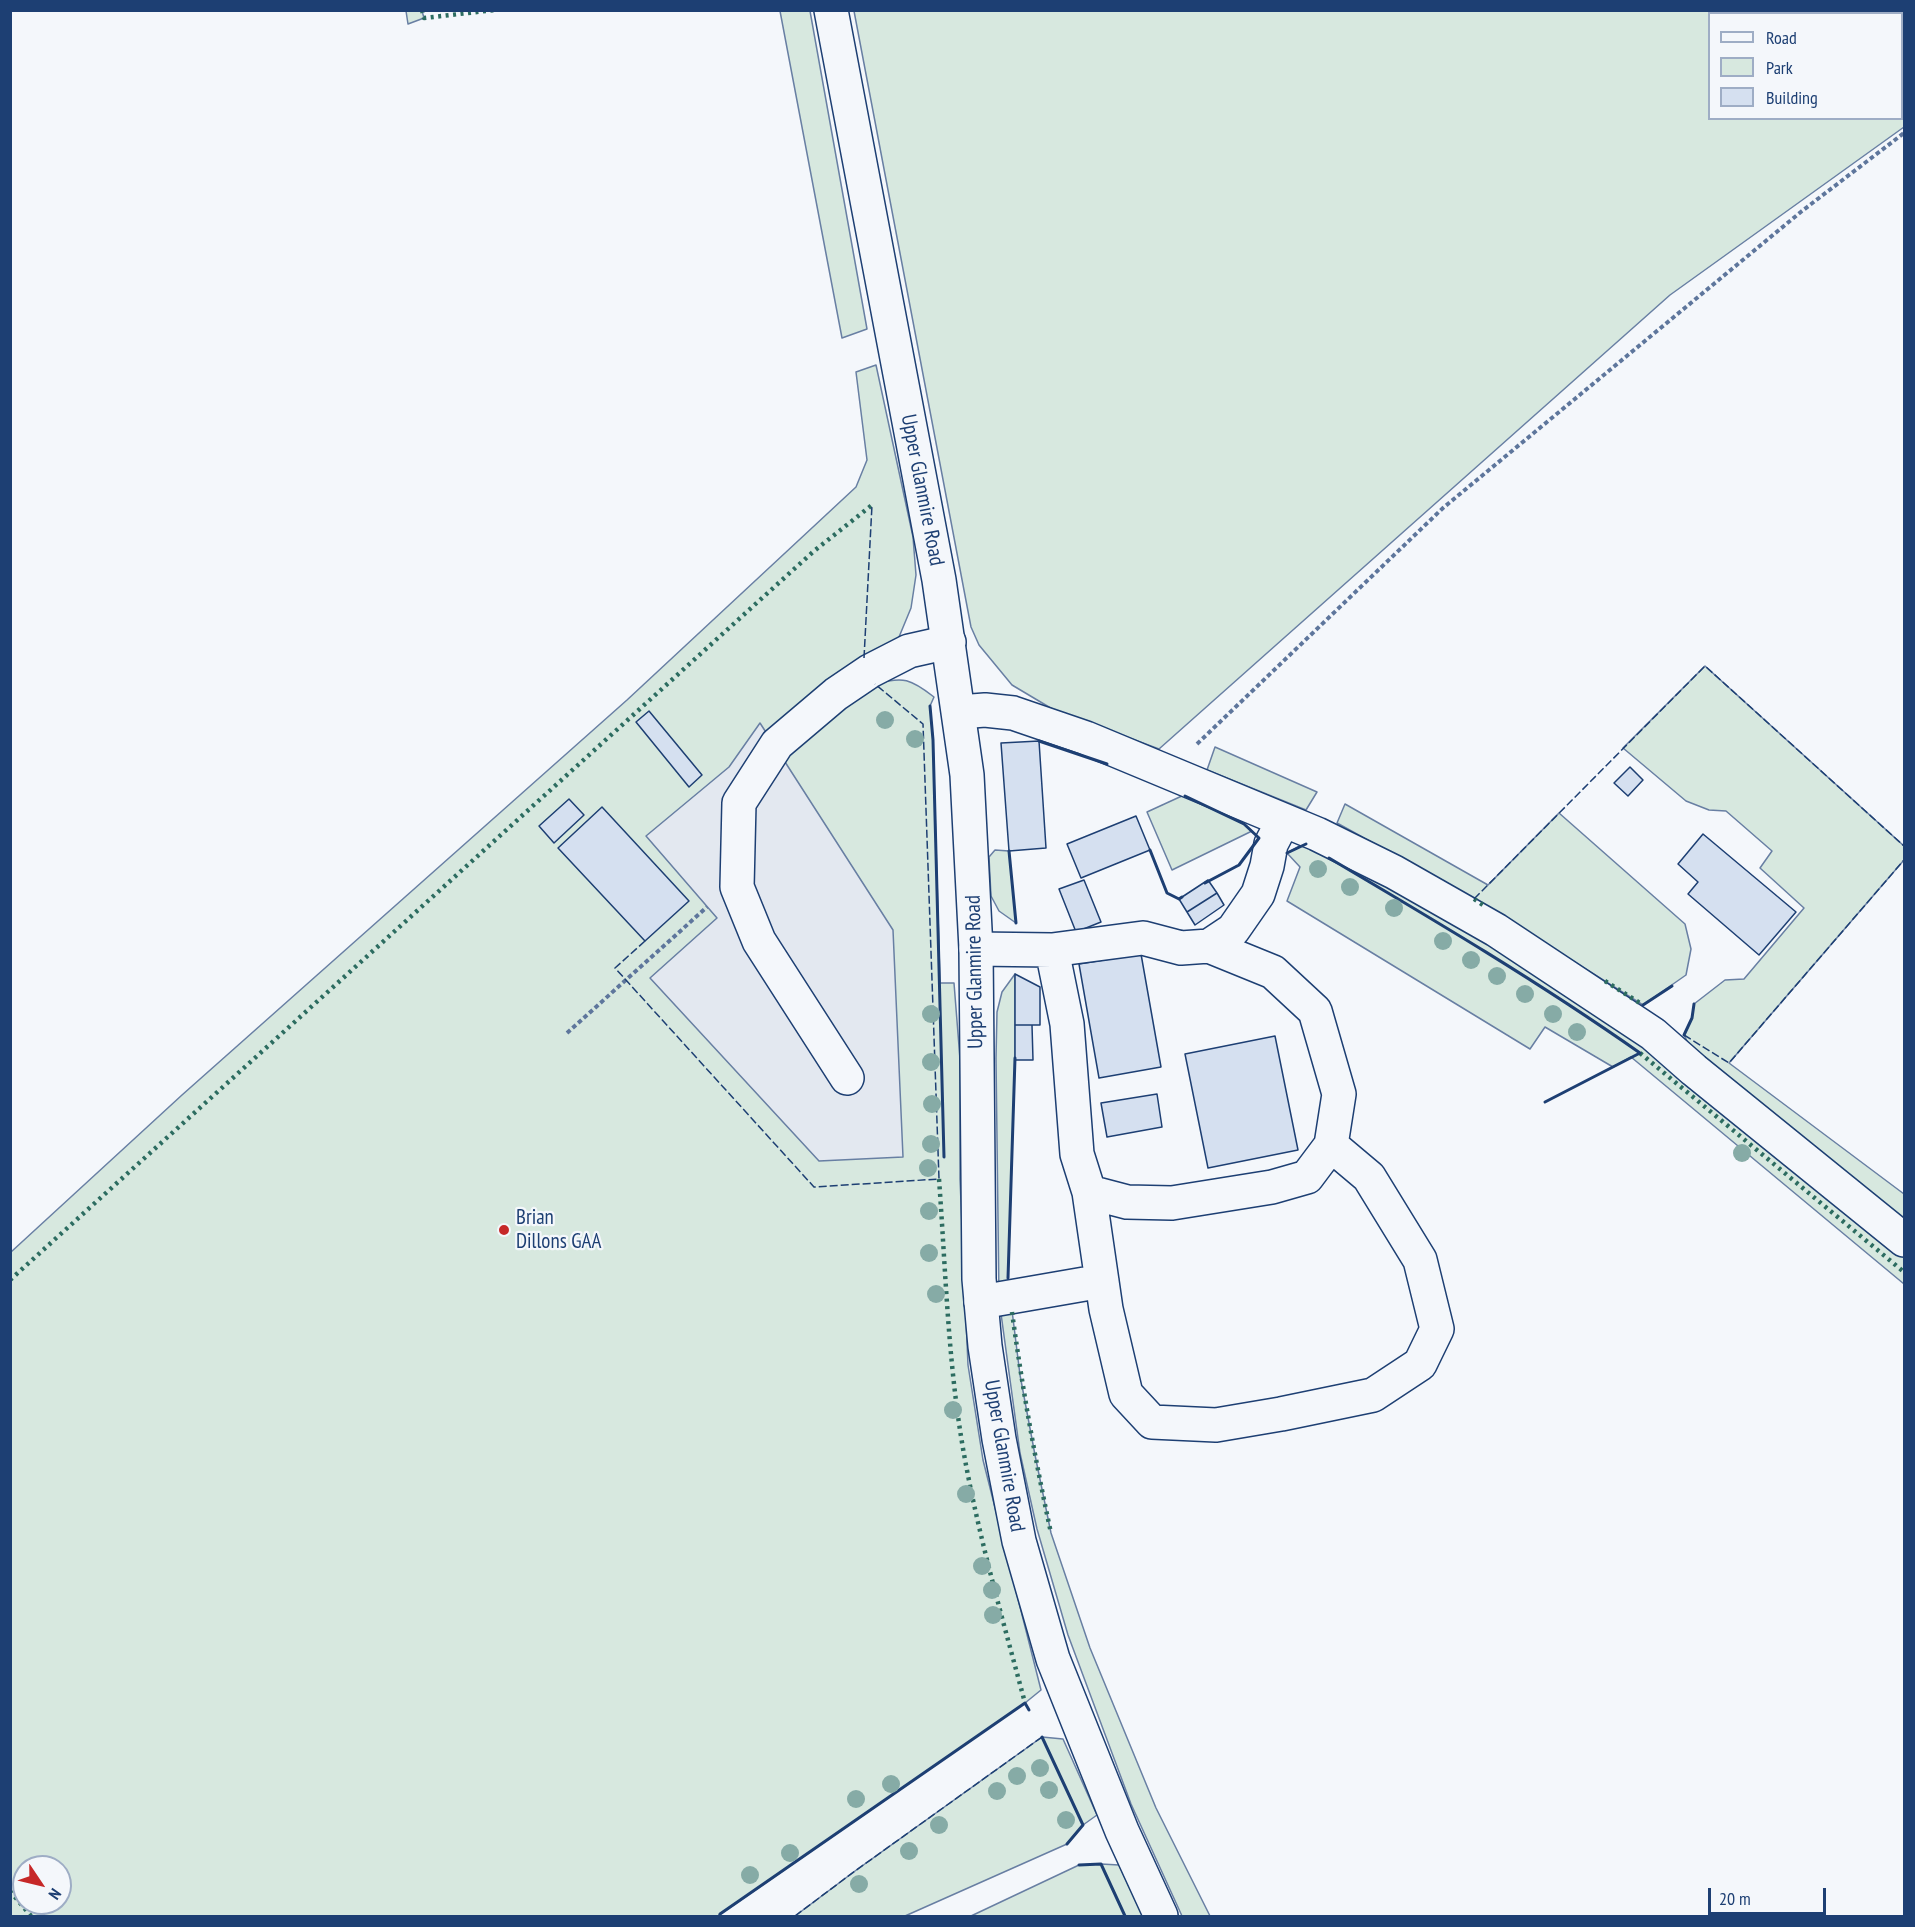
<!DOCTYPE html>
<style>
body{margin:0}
#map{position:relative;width:1915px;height:1927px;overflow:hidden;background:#f4f7fb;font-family:"PT Sans Narrow",sans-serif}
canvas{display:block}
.frame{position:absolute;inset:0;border:12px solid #1d3f73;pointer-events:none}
.legend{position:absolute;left:1708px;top:12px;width:195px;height:108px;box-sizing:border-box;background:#f4f7fb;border:2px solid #9eadc5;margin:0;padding:8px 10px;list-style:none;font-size:18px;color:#1d3f73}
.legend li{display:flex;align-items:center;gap:12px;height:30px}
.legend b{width:30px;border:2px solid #9eadc5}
.north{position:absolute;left:12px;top:1855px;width:60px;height:60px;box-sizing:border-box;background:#f4f7fb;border:2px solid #9eadc5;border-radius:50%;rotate:125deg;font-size:16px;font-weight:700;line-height:24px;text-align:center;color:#1d3f73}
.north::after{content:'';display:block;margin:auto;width:21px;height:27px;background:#c62828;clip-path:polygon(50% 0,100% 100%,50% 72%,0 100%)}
.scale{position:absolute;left:1708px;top:1888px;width:118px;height:27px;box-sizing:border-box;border:3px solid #1d3f73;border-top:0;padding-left:8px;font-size:18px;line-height:21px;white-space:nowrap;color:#1d3f73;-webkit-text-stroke:4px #f4f7fb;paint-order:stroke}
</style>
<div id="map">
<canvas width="1915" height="1927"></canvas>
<div class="frame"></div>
<ul class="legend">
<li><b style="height:8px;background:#f4f7fb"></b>Road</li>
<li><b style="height:16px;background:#d7e8df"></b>Park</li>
<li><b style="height:16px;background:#d5e0f0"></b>Building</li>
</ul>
<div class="north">N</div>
<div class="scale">20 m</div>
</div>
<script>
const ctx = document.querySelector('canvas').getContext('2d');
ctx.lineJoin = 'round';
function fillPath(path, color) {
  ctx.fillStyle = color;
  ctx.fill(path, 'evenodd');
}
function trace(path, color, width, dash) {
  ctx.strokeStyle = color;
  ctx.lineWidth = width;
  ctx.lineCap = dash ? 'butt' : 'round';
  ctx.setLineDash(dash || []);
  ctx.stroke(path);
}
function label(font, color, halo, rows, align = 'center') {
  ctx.font = font + ' "PT Sans Narrow",sans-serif';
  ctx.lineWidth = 4.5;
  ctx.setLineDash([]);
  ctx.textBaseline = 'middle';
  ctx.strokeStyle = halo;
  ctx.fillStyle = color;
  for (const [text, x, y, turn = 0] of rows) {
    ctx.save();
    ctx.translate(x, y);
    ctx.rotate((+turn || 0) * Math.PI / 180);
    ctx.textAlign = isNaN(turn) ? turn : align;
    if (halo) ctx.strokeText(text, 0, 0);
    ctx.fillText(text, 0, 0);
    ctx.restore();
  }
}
const green = new Path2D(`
 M406,11h16l2,7 -16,6z
 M780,11h30l57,318 -25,9z
 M854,11h1050v116l-234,168 -511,454 -105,-39 -42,-25 -33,-40 -8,-18zM1710,14h192v104h-192z
 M876,365l37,172 3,38 -5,33 -12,29 -13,13 -10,34c27,-8 35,-5 58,13l-4,9 3,34 7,243h14l6,76v120l8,186 15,95 58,230 -16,13 -307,213h-707v-664l171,-157 445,-395 229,-213 11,-27 -11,-88zM24,1867h36v36h-36z
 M1705,666l199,180v14l-175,203 175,131v28l-209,-165 -11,-22 8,-17 2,-14 31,-24 19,-1 60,-71 -44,-40 12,-17 -46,-40 -17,-1 -23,-9 -63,-53z
 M1215,747l102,45 -11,18 -99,-40z
 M1184,795l60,29 8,7 -80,39 -25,-58z
 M1345,804l143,81 71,-72 126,111 6,25 -5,26 -43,30 -169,-106 -137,-76z
 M1305,843l187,100 152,101 260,211v29l-273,-227 -18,10 -68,-40 -15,22 -243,-148 13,-34 -13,-14z
 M995,850l14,1 7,72 -17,-12 -8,-15 -2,-39z
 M1015,974v86l-7,218 12,97 15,80 16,78 39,115 66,160 54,108h-28l-51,-112 -63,-169 -31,-106 -17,-76 -21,-154 -3,-241 1,-46 5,-20z
 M1042,1737l21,2 34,76 -14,10 -16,19 -162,72h-110l60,-45z
 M1101,1864l18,1 24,51h-172l108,-51z`);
fillPath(green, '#d7e8df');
trace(green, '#687fa3', 1.5);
const parking = new Path2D(`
 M760,723l133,207 10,227 -84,4 -169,-183 67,-60 -71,-82 83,-69z`);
fillPath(parking, '#e3e8f0');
trace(parking, '#687fa3', 1.5);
const building = new Path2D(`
 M649,711l53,64 -13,12 -53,-65z
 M1039,741l7,107 -37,3 -8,-108z
 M1630,767l13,13 -15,16 -14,-13z
 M569,799l15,16 -30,28 -15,-17z
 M602,807l87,94 -44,40 -87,-93z
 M1136,816l14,34 -69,28 -14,-34z
 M1703,834l93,78 -37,43 -71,-61 10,-12 -20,-18z
 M1084,880l17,42 -25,10 -17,-43z
 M1208,880l9,13 -30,19 -8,-13z
 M1217,893l7,12 -29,20 -8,-13z
 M1141,954l20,113 -62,11 -20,-114z
 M1015,974l25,13v38h-25z
 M1015,1025h17l1,35h-18z
 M1275,1036l23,114 -90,18 -23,-114z
 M1157,1094l5,33 -55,10 -6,-34z`);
fillPath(building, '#d5e0f0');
trace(building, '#1d3f73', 1.5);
const minor = new Path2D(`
 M959,712l26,-2 28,3 73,25 231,96 77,38 102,58 157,104 41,36 210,170
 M1209,946l24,-16 25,-36 9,-28 4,-22 12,-23
 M976,949l76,1 91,-12 38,10 28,-2 64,26 42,39 24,83 -8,51 -24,32 -35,10 -100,16 -45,-1 -38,-10 -12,-38 -10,-130 -15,-74
 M847,1078l-88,-137 -22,-54 2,-84 38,-59 59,-50 34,-23 39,-20 40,-9
 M1089,1192l17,117 20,85 26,28 64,3 65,-11 92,-19 47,-31 17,-35 -17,-69 -51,-83 -38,-32
 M981,1302l121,-21`);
const major = new Path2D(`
 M831,10l108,570 28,195 9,174 3,330 6,67 14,93 20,102 34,118 69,172 39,85`);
trace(minor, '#1d3f73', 36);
trace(major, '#1d3f73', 36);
trace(new Path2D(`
 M1197,744l246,-236 359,-297 102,-78
 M567,1033l140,-126`), '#5e769c', 4, [4.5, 3]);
trace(minor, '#f4f7fb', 33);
trace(major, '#f4f7fb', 33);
trace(new Path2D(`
 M422,10l2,8 71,-8
 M1474,899l9,6
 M1605,981l38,24
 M1640,1053l264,219
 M939,1179c7,95 9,192 27,286 15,80 38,159 59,238
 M10,1280l804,-729 58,-46
 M1012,1312c10,74 23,147 39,221
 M10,1891l21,25`), '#2c6c60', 4.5, [3, 4.5]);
trace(new Path2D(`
 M864,658l8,-153
 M1474,899l231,-233 199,180
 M645,941l-30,27 199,219 125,-8 -16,-455 -48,-40
 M1684,1035l45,28 175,-203
 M718,1916l2,-2
 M795,1916l60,-45 187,-134`), '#1d3f73', 1.5, [8, 3]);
trace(new Path2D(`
 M930,706l3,34 11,417
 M1039,741l68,23
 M1185,796l59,28 15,14 -20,27 -34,18
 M1150,850l17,43 12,6 3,-2
 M1009,851l7,72
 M1287,853l19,-9
 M1329,858c105,62 210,124 311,195l-95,49
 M1643,1005l29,-19
 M1684,1035l8,-17 2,-14
 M1008,1278l7,-220
 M1042,1737l41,88 -16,19
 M1079,1865l22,-1 24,52
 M720,1914l305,-211 4,7`), '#1d3f73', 3);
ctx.fillStyle = '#86aba6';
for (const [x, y] of [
 [885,720],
 [915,739],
 [1318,869],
 [1350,887],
 [1394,908],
 [1443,941],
 [1471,960],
 [1497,976],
 [1525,994],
 [931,1014],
 [1553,1014],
 [1577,1032],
 [931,1062],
 [932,1104],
 [931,1144],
 [1742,1153],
 [928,1168],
 [929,1211],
 [929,1253],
 [936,1294],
 [953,1410],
 [966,1494],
 [982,1566],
 [992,1590],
 [993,1615],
 [1040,1768],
 [1017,1776],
 [891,1784],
 [1049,1790],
 [997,1791],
 [856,1799],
 [1066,1820],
 [939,1825],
 [909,1851],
 [790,1853],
 [750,1875],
 [859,1884]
]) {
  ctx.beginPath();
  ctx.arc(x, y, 9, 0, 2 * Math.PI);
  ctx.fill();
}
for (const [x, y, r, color] of [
 [504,1230,6,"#c62828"]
]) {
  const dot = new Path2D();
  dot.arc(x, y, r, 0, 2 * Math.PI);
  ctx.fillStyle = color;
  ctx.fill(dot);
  trace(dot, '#f4f7fb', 2);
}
label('21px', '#1d3f73', '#f4f7fb', [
 ["Upper Glanmire Road",922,490,79],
 ["Upper Glanmire Road",975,972,-91],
 ["Upper Glanmire Road",1004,1456,80]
]);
label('21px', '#1d3f73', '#f4f7fb', [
 ["Brian",516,1218],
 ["Dillons GAA",516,1242]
], 'left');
</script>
